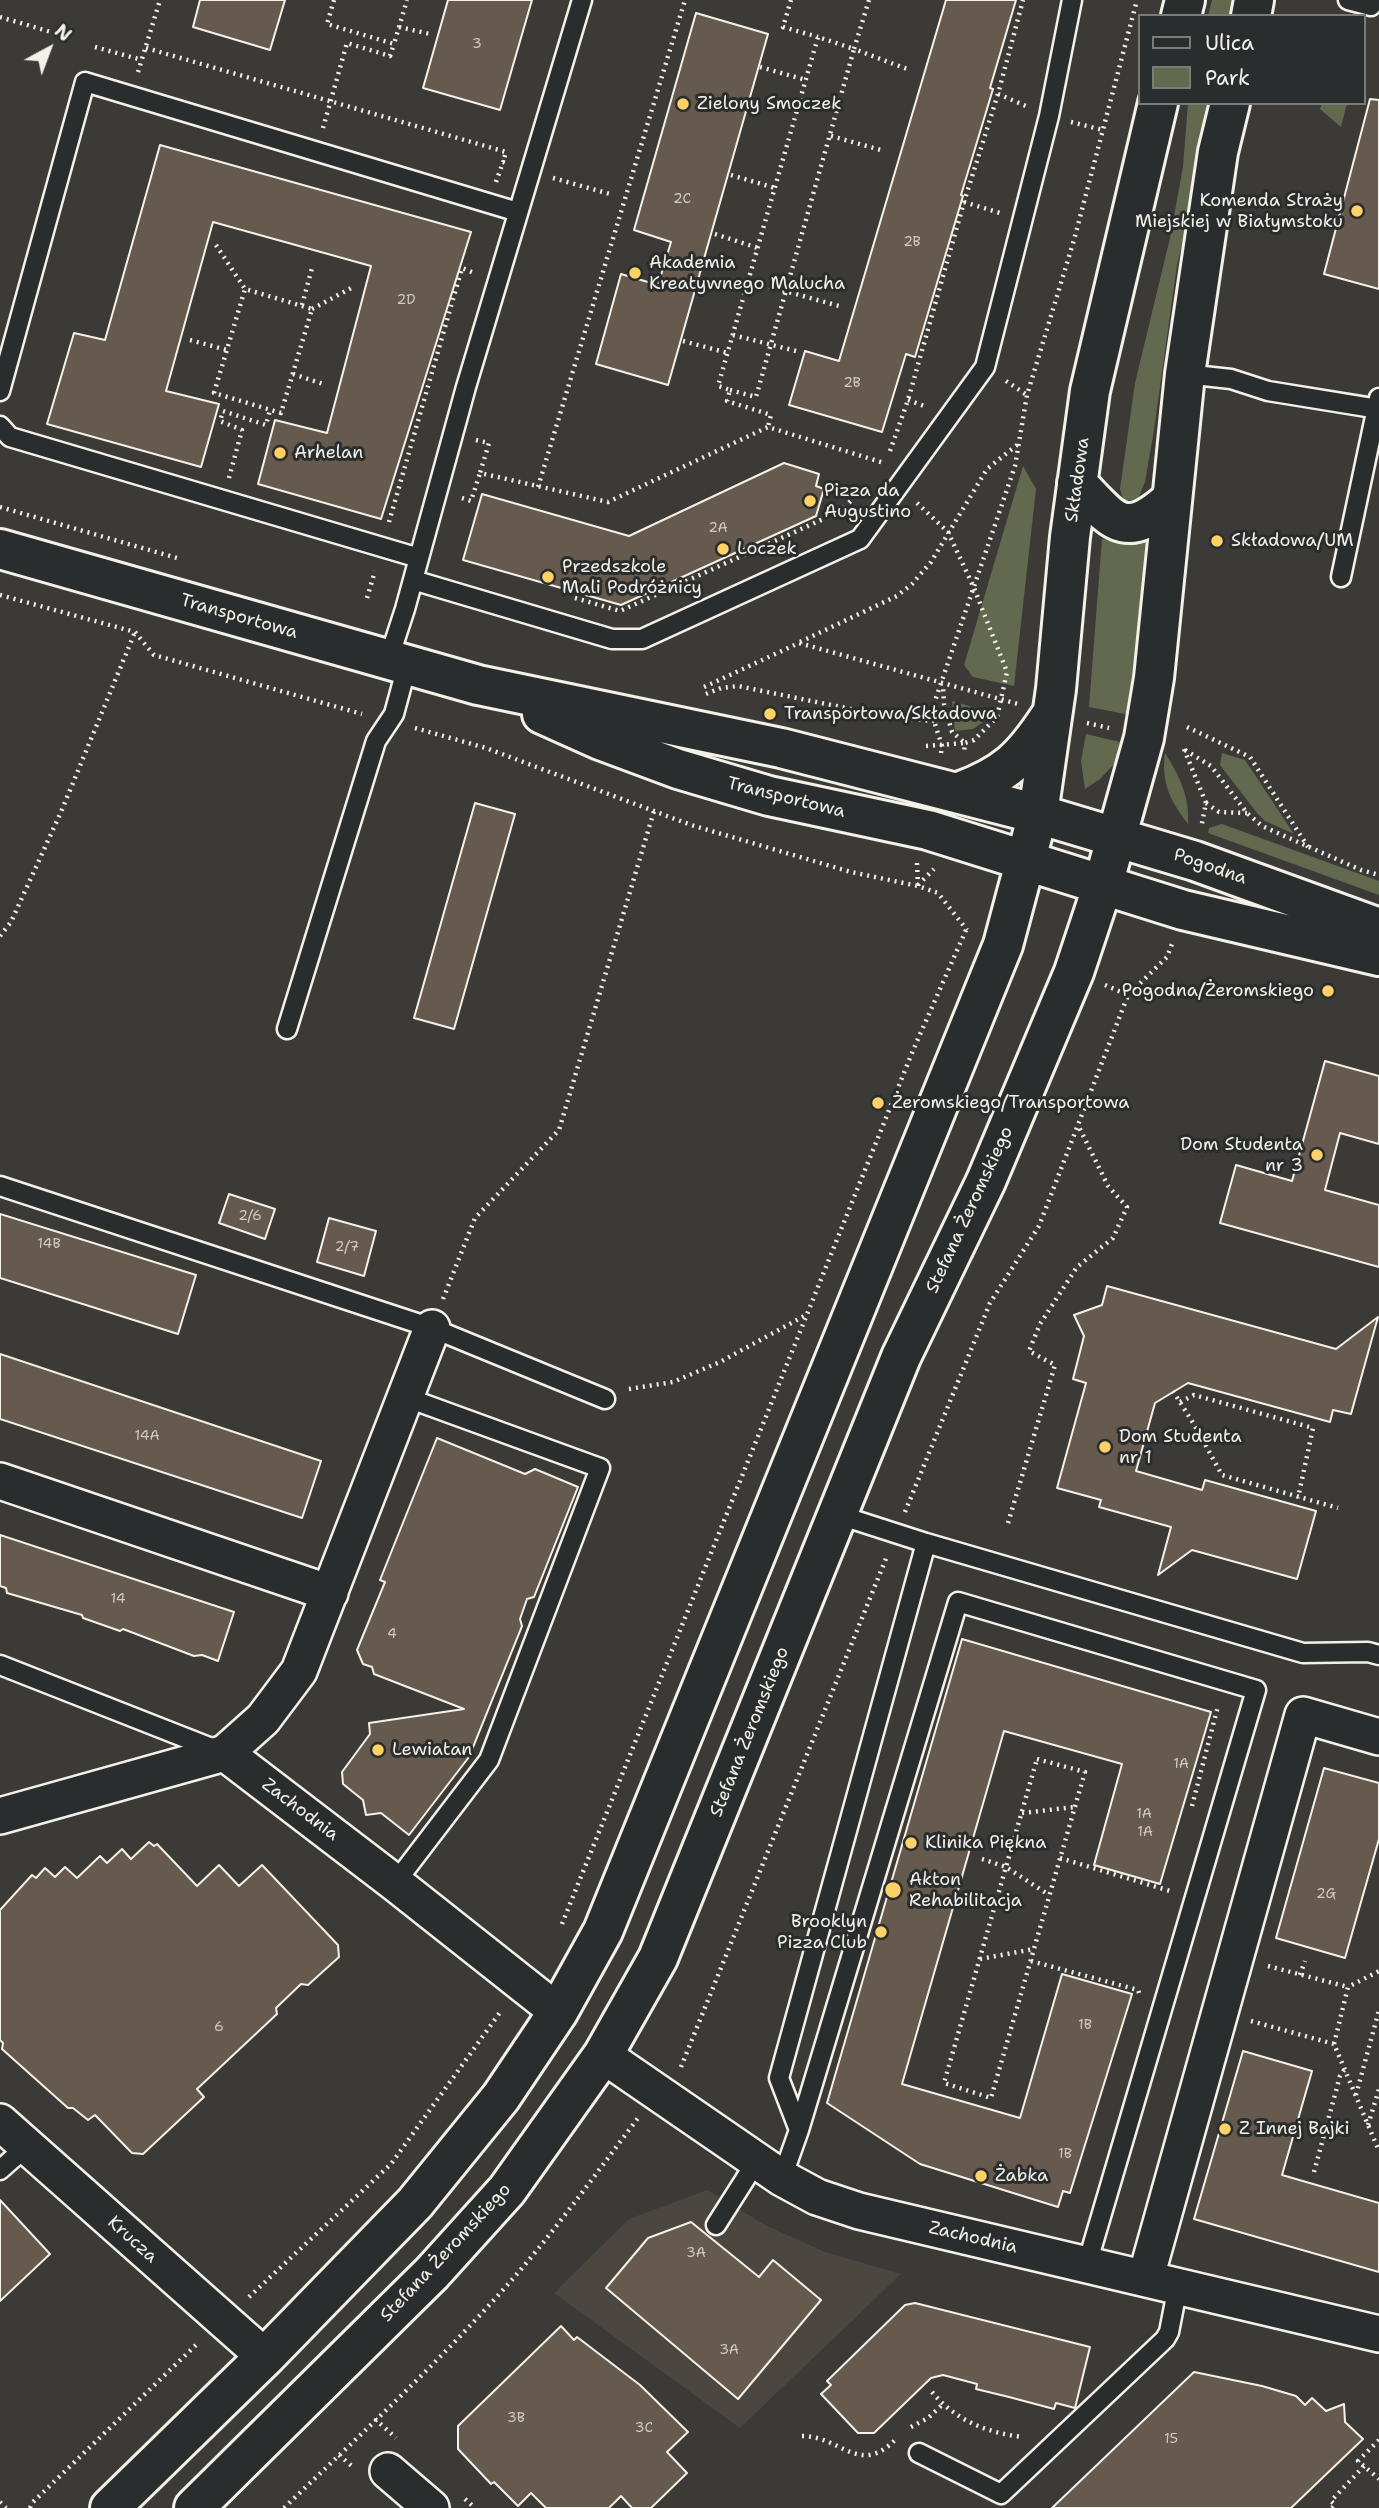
<!DOCTYPE html>
<meta charset="utf-8">
<style>
body{margin:0}
#map{position:relative;width:1379px;height:2508px;overflow:hidden;background:#3c3a37;font-family:"Shantell Sans",sans-serif}
canvas{display:block}
.legend{position:absolute;left:1138px;top:14px;width:228px;height:91px;box-sizing:border-box;background:#2a2d2e;border:2px solid #7b7b78;margin:0;padding:9px 12px;list-style:none;font-size:21px;color:#f4f1e8}
.legend li{display:flex;align-items:center;gap:14px;height:35px}
.legend b{width:35px;border:2px solid #7b7b78}
.north{position:absolute;left:14px;top:14px;width:70px;height:70px;-webkit-text-stroke:5px #2a2d2e;paint-order:stroke;rotate:41deg;font-size:19px;font-weight:700;line-height:28px;text-align:center;color:#f4f1e8}
.north::after{content:'';display:block;margin:auto;width:24px;height:32px;background:#f4f1e8;clip-path:polygon(50% 0,100% 100%,50% 72%,0 100%)}
</style>
<div id="map">
<canvas width="1379" height="2508"></canvas>
<ul class="legend">
<li><b style="height:9px;background:#2a2d2e"></b>Ulica</li>
<li><b style="height:19px;background:#62694f"></b>Park</li>
</ul>
<div class="north">N</div>
</div>
<script>
const ctx = document.querySelector('canvas').getContext('2d');
ctx.lineJoin = 'round';
function fillPath(path, color) {
  ctx.fillStyle = color;
  ctx.fill(path, 'evenodd');
}
function trace(path, color, width, dash) {
  ctx.strokeStyle = color;
  ctx.lineWidth = width;
  ctx.lineCap = dash ? 'butt' : 'round';
  ctx.setLineDash(dash || []);
  ctx.stroke(path);
}
function label(font, color, halo, rows, align = 'center') {
  ctx.font = font + ' "Shantell Sans",sans-serif';
  ctx.lineWidth = 6;
  ctx.setLineDash([]);
  ctx.textBaseline = 'middle';
  ctx.strokeStyle = halo;
  ctx.fillStyle = color;
  for (const [text, x, y, turn = 0] of rows) {
    ctx.save();
    ctx.translate(x, y);
    ctx.rotate((+turn || 0) * Math.PI / 180);
    ctx.textAlign = isNaN(turn) ? turn : align;
    if (halo) ctx.strokeText(text, 0, 0);
    ctx.fillText(text, 0, 0);
    ctx.restore();
  }
}
fillPath(new Path2D(`
 M707,2190l58,35 60,27 76,22 -161,154 -186,-135 75,-74z`), '#4c4641');
fillPath(new Path2D(`
 M1212,0h31l-4,16h-31z
 M1188,103h29l-40,162 -23,165 -9,52 -7,17 -14,2 -4,-12 15,-106 35,-145 13,-71z
 M1322,103h25l-6,24 -21,-18z
 M1023,466l13,23 -22,197 -41,-9 -9,-12z
 M1149,535l-19,180 -41,-8 13,-168 21,3z
 M952,701l40,12 -1,4 -18,12 -18,2z
 M1086,734l34,8 -3,19 -17,18 -15,10 -4,-28z
 M1165,753c14,22 25,44 23,71 -18,-24 -27,-41 -23,-71z
 M1222,753l23,7 49,74 -29,-13 -8,-8 -37,-48z
 M1222,824l157,57v14l-171,-62 1,-5z`), '#62694f');
const building = new Path2D(`
 M200,0h85l-15,50 -77,-23z
 M448,0h84l-32,110 -77,-22z
 M946,0h70l-26,88 3,1 -32,106 2,1 -48,161 -9,-3 -24,78 -93,-27 16,-54 34,10z
 M696,13l72,21 -100,351 -72,-21 25,-90 37,11 13,-43 -37,-12z
 M1370,99l9,1v189l-55,-15z
 M160,145l311,87 -90,287 -123,-35 17,-64 52,13 44,-167 -158,-44 -47,169 53,13 -18,63 -154,-43 27,-91 31,7z
 M784,463l35,11 -3,12 8,3 -8,27 -195,89 -158,-45 19,-66 147,42z
 M475,803l40,11 -61,215 -40,-11z
 M1325,1061l54,15v68l-39,-11 -15,57 54,15v62l-159,-44 16,-58 56,16z
 M229,1194l46,15 -10,30 -46,-16z
 M0,1214l196,61 -18,59 -178,-56z
 M329,1218l47,13 -12,45 -47,-14z
 M1107,1286l229,63 42,-32 -27,97 -18,-4 -3,12 -142,-39 -33,20 -19,68 66,19 3,-10 111,31 -19,68 -105,-29 -34,25 13,-48 -72,-20 2,-7 -44,-12 29,-105 -13,-4 11,-43 -10,-21 28,-10z
 M0,1354l321,107 -19,57 -302,-99z
 M437,1438l88,36 10,-5 43,18 -44,110 -7,2 -7,20 2,7 -53,131 -60,78 -28,-22 -15,2 -3,-15 -20,-16 -1,-12 28,-38 -1,-11 95,-14 -90,-35 -2,-7 -9,-3 -6,-14 28,-68 -5,-2z
 M0,1535l234,77 -16,49 -16,-6 -8,1 -71,-27 -3,2 -37,-13 -1,-3 -75,-22 -1,-5 -6,-2z
 M962,1639l249,73 -51,172 -66,-19 28,-101 -118,-33 -102,353 118,34 42,-144 70,20 -62,199 -7,-2 -5,16 -138,-43 -93,-61z
 M1324,1768l55,15v56l-34,119 -69,-20z
 M149,1842l5,4 3,-2 40,42 22,-21 20,21 23,-21 76,80 1,12 -31,28 -7,-1 -25,24 1,6 -80,75 7,8 -61,57 -11,-1 -37,-38 -7,5 -15,-12h-5l-66,-59 1,-6 -3,-3v-130l32,-35 4,3 9,-10 10,9 10,-10 12,11 23,-22 7,7 15,-14 9,10z
 M1243,2051l69,20 -30,104 97,28v69l-185,-53z
 M0,2200l50,54 -50,47z
 M691,2222l68,55 14,-17 48,40 -83,99 -132,-111 42,-50z
 M915,2303l175,44 -15,61 -19,-5 -2,6 -45,-12 -33,-8 1,-5 -34,-9 -12,3 -57,55h-16l-37,-39 10,-9 -4,-4 78,-76z
 M561,2326l13,14 3,-3 63,48 48,47 -21,20 20,21 -36,35h-19l-11,-12 -12,12h-63l-15,-15 -13,13 -24,-24 -3,2 -33,-35v-23z
 M1194,2372l68,14 34,10 9,9 7,-7 14,13 18,-7 1,18 18,17 -72,69h-239z`);
fillPath(building, '#66594d');
trace(building, '#f4f1e8', 2);
const lane = new Path2D(`
 M1348,0l23,6 1,-6
 M1185,374l46,5 37,12 111,18
 M0,391l85,-309 433,130
 M0,426l10,11 409,121
 M1341,577l38,-179
 M413,580l199,59h30l218,-100 125,-172 64,-251 23,-116
 M388,661l17,-52 61,-222 116,-387
 M287,1029l89,-288 18,-27 13,-48
 M0,1186l432,142 173,71
 M839,1515l87,28
 M0,1665l219,86
 M395,1883l94,-123 111,-292 -195,-71
 M799,2130l159,-528 298,88 -169,574
 M0,2170l27,-24
 M782,2178l17,-48 -20,-52 147,-535 377,110 65,-1 11,3
 M716,2225l40,-63
 M919,2453l82,41 164,-155 4,-7 9,-46`);
const street = new Path2D(`
 M0,1481l330,112
 M225,1753l38,-34 36,-48 133,-343
 M0,1816l225,-63 170,130 163,129
 M603,2055l179,123 35,19 42,14 520,123
 M0,2122l265,235
 M1146,2277l157,-562 76,22
 M388,2471l43,37`);
const secondary = new Path2D(`
 M1181,16l4,-16
 M1251,16l3,-16
 M1077,483c36,38 47,59 94,17
 M0,549l478,136 303,63 257,66 157,47 184,67
 M542,714l58,26 78,29 91,27 159,34 255,80 196,46
 M959,792c46,-17 63,-33 90,-74
 M110,2508l155,-151 150,-154 86,-106 57,-85 45,-81 400,-986 35,-131 18,-125 14,-152 20,-146 68,-288
 M194,2508l238,-235 75,-83 96,-135 55,-97 243,-601 85,-176 88,-209 29,-87 41,-147 10,-60 31,-304 33,-222 12,-49`);
trace(lane, '#f4f1e8', 23);
trace(street, '#f4f1e8', 40);
trace(secondary, '#f4f1e8', 44);
trace(new Path2D(`
 M334,0l-7,24 67,20 13,-44
 M791,0l-8,27 35,10
 M869,0l-15,49 53,20
 M0,17l68,20
 M399,27l31,7
 M95,47l47,13
 M146,48l360,104 -3,10
 M760,67l46,13
 M138,72l22,-72
 M998,94l28,12
 M1071,122l32,8
 M323,128l24,-85 43,13 4,-12
 M831,136l50,14
 M731,175l44,13
 M553,178l57,16
 M496,182l7,-20 5,2
 M964,202l36,11
 M715,234l43,14
 M216,245l29,44 67,20 -31,104 -67,-20 31,-104
 M749,281l90,25
 M302,305l10,-37
 M312,309l43,-23
 M733,335l63,16
 M190,340l37,10
 M683,341l45,12
 M293,374l30,10
 M1006,381l21,14
 M730,390l26,7 98,-348 -36,-12 -100,349 12,4 -3,11 44,14 -3,12
 M908,400l19,7
 M476,440l13,3 -9,30 128,29 160,-75 116,36
 M890,451l18,-51 56,-198 34,-108 25,-94
 M229,478l13,-48 -22,-9 3,-10 43,14 4,-15
 M538,487l147,-487
 M462,498l9,3 9,-28
 M917,503l31,29 26,56 33,84 -10,45 -23,23 -9,3 -1,10
 M0,507l177,51
 M389,522l73,-254 12,5
 M0,595l135,37 19,23 208,59
 M367,598l8,-27
 M575,598l45,13 221,-100 19,-20
 M800,642l97,-46 15,-12 19,-22 56,-93 30,-24
 M704,687l95,-44 219,61
 M706,694l15,-6 17,-2 152,31 44,4
 M1087,723l22,5
 M1187,727l63,30 58,90
 M415,728l71,20 205,77 160,47 67,14 20,7 29,37
 M926,746l39,-3 -13,-11 -8,-28 -1,-18
 M1184,749l22,54 -5,25
 M1185,750l26,16 36,47 15,13 99,44 18,5
 M941,753l1,-7 -8,-25 1,-20 80,-235 12,-71 47,-155 63,-240
 M1206,803l13,9 28,1
 M917,863l1,23
 M918,885l16,-16
 M0,936l11,-14 50,-110 74,-180
 M1105,985l23,10 39,-38 5,-13
 M443,1299l32,-81 84,-88 95,-319
 M629,1389l44,-7 47,-20 86,-47
 M1173,1391l22,35 27,49 116,33
 M1180,1402l14,-7 119,33 -15,70
 M905,1512l85,-209 49,-77 89,-231
 M1008,1523l47,-158 -26,-14 11,-27 37,-57 36,-29 14,-31 -19,-21 -30,-61
 M1037,1759l48,13 -94,326 -47,-15z
 M1192,1806l26,-100
 M1022,1813l53,-6
 M1060,1858l110,33
 M982,1859l24,8 43,28
 M562,1924l352,-876 52,-118
 M980,1959l54,-10
 M1031,1961l107,29 1,3
 M1268,1966l80,21
 M1300,1975l5,-14
 M1251,2021l83,23 45,107
 M1334,2044l14,-57 31,-16
 M681,2067l206,-511
 M1356,2095l23,-85
 M1368,2125l11,-36
 M1314,2172l26,-96 4,-6
 M249,2297l142,-133 110,-153
 M932,2392c23,28 55,41 91,45
 M375,2419l21,19
 M911,2427l17,-9 14,-13
 M802,2436c39,0 57,41 94,3
 M1379,2440l-21,21 21,18
 M339,2455l15,13
 M465,2499l10,9
 M0,2502l6,6
 M30,2508l2,-5 166,-160
 M284,2508c79,-76 161,-151 233,-234 43,-50 81,-103 121,-156
 M1332,2508l3,-3 -4,-4 33,-35`), '#f4f1e8', 4.5, [2, 5]);
trace(lane, '#2a2d2e', 18);
trace(street, '#2a2d2e', 35);
trace(secondary, '#2a2d2e', 38);
for (const [x, y, r, color] of [
 [683,104,7,"#ffd166"],
 [1357,211,7,"#ffd166"],
 [635,273,7,"#ffd166"],
 [280,453,7,"#ffd166"],
 [810,501,7,"#ffd166"],
 [1217,541,7,"#ffd166"],
 [723,549,7,"#ffd166"],
 [548,577,7,"#ffd166"],
 [770,714,7,"#ffd166"],
 [1328,991,7,"#ffd166"],
 [878,1103,7,"#ffd166"],
 [1317,1155,7,"#ffd166"],
 [1105,1447,7,"#ffd166"],
 [378,1750,7,"#ffd166"],
 [911,1843,7,"#ffd166"],
 [893,1890,9,"#ffd166"],
 [881,1932,7,"#ffd166"],
 [1225,2129,7,"#ffd166"],
 [981,2176,7,"#ffd166"]
]) {
  const dot = new Path2D();
  dot.arc(x, y, r, 0, 2 * Math.PI);
  ctx.fillStyle = color;
  ctx.fill(dot);
  trace(dot, '#2a2d2e', 2.5);
}
label('14px', '#d0cbc1', null, [
 ["3",477,44],
 ["2C",682,199],
 ["2B",912,242],
 ["2D",406,300],
 ["2B",852,383],
 ["2A",718,528],
 ["2/6",250,1216],
 ["14B",49,1244],
 ["2/7",347,1247],
 ["14A",147,1436],
 ["14",118,1599],
 ["4",392,1634],
 ["1A",1181,1764],
 ["1A",1144,1814],
 ["1A",1145,1832],
 ["2G",1326,1894],
 ["1B",1085,2025],
 ["6",219,2027],
 ["1B",1065,2154],
 ["3А",696,2253],
 ["3A",729,2350],
 ["3B",516,2418],
 ["3C",644,2428],
 ["15",1171,2439]
]);
label('18px', '#f4f1e8', '#2a2d2e', [
 ["Zielony Smoczek",697,104],
 ["Komenda Straży",1343,201,"right"],
 ["Miejskiej w Białymstoku",1343,222,"right"],
 ["Akademia",649,263],
 ["Kreatywnego Malucha",649,284],
 ["Arhelan",294,453],
 ["Pizza da",824,491],
 ["Augustino",824,512],
 ["Składowa/UM",1231,541],
 ["Loczek",737,549],
 ["Przedszkole",562,567],
 ["Mali Podróżnicy",562,588],
 ["Transportowa/Składowa",784,714],
 ["Pogodna/Żeromskiego",1314,991,"right"],
 ["Żeromskiego/Transportowa",892,1103],
 ["Dom Studenta",1303,1145,"right"],
 ["nr 3",1303,1166,"right"],
 ["Dom Studenta",1119,1437],
 ["nr 1",1119,1458],
 ["Lewiatan",392,1750],
 ["Klinika Piękna",925,1843],
 ["Akton",909,1880],
 ["Rehabilitacja",909,1901],
 ["Brooklyn",867,1922,"right"],
 ["Pizza Club",867,1943,"right"],
 ["Z Innej Bajki",1239,2129],
 ["Żabka",995,2176]
], 'left');
label('18px', '#f4f1e8', '#2a2d2e', [
 ["Składowa",1078,480,-82],
 ["Transportowa",239,617,16],
 ["Transportowa",786,798,14],
 ["Pogodna",1210,867,19],
 ["Stefana Żeromskiego",970,1210,-65],
 ["Stefana Żeromskiego",750,1732,-68],
 ["Zachodnia",300,1810,37],
 ["Zachodnia",973,2238,13],
 ["Krucza",132,2240,42],
 ["Stefana Żeromskiego",446,2253,-47]
]);
</script>
